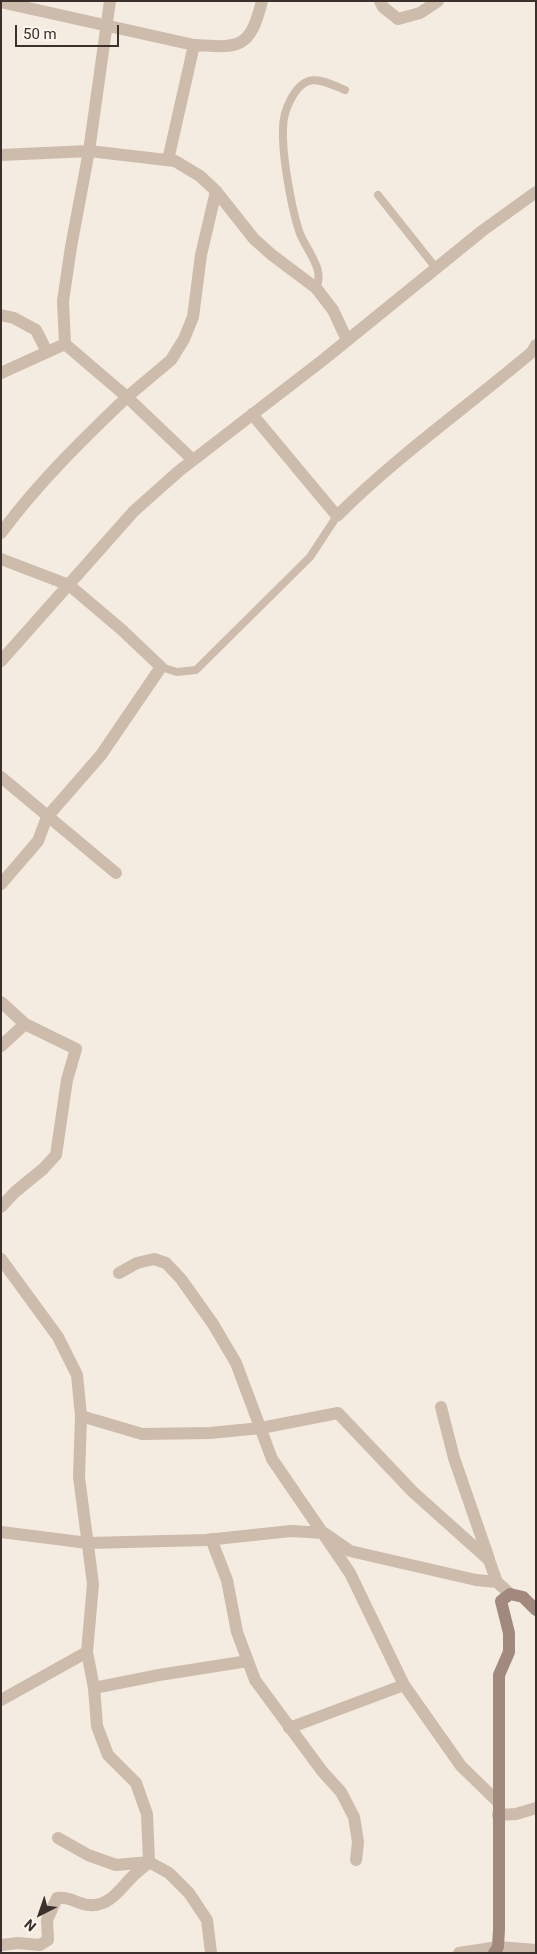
<!DOCTYPE html>
<style>
body{margin:0}
#map{position:relative;width:537px;height:1954px;overflow:hidden;background:#f4ebe1;font-family:Roboto,sans-serif}
canvas{display:block}
.frame{position:absolute;inset:0;border:2px solid #3b302b;pointer-events:none}
.north{position:absolute;left:15px;top:1889px;width:50px;height:50px;-webkit-text-stroke:4px #fbf5ee;paint-order:stroke;rotate:221deg;font-size:14px;font-weight:700;line-height:20px;text-align:center;color:#3b302b}
.north::after{content:'';display:block;margin:auto;width:18px;height:22px;background:#3b302b;clip-path:polygon(50% 0,100% 100%,50% 72%,0 100%)}
.scale{position:absolute;left:15px;top:25px;width:104px;height:22px;box-sizing:border-box;border:2px solid #3b302b;border-top:0;padding-left:6px;font-size:15px;line-height:18px;white-space:nowrap;color:#3b302b;-webkit-text-stroke:4px #fbf5ee;paint-order:stroke}
</style>
<div id="map">
<canvas width="537" height="1954"></canvas>
<div class="frame"></div>
<div class="north">N</div>
<div class="scale">50 m</div>
</div>
<script>
const ctx = document.querySelector('canvas').getContext('2d');
ctx.lineJoin = 'round';
function trace(path, color, width, dash) {
  ctx.strokeStyle = color;
  ctx.lineWidth = width;
  ctx.lineCap = dash ? 'butt' : 'round';
  ctx.setLineDash(dash || []);
  ctx.stroke(path);
}
trace(new Path2D(`
 M378,195l58,73
 M316,288c10,-19 -11,-39 -17,-57 -8,-25 -17,-76 -16,-102 0,-11 3,-21 8,-30 15,-28 30,-19 54,-9
 M161,667l16,5 19,-2 114,-113 27,-41`), '#cdbbac', 8);
trace(new Path2D(`
 M380,1l3,6 15,12 22,-6 18,-12
 M1,2l193,43c46,3 56,4 68,-44
 M1,155l88,-4 86,10 25,15 16,15
 M168,160l26,-115
 M1,315l13,3 22,12 11,22
 M65,344l-2,-43 8,-54 18,-96 21,-150
 M1,373l64,-29 62,53c-45,43 -89,86 -126,136
 M252,414l85,102c60,-60 130,-109 195,-164l4,-7
 M193,460l-66,-63 44,-37 13,-21 9,-22 8,-62 15,-64 38,48 18,16 44,33 17,22 14,30
 M1,559l68,26 53,45 39,37 -60,88 -54,62 -9,24 -37,43
 M1,661l133,-150 45,-40 144,-111 159,-129 54,-39
 M1,777l115,96
 M1,1002l24,22 51,25 -9,31 -11,75 -13,14 -28,23 -14,15
 M1,1046l24,-22
 M1,1259l57,78 19,38 4,41 -2,61 14,107 -6,68 7,36 3,38 11,29 28,28 11,31 2,48c-5,5 -10,8 -15,13 -12,11 -24,32 -44,30 -12,0 -19,-9 -33,-7l-10,22 1,20 -8,5 -22,-2 -17,2
 M119,1273l18,-10 17,-4 12,4 15,16 32,45 23,39 36,96 78,114 54,112 57,81 37,36
 M441,1407l13,51 35,101
 M81,1416l61,18 68,-1 51,-5 77,-15 75,79 76,68 8,22 13,12
 M1,1532l87,11 118,-3 85,-9 33,2 26,18 126,29 21,2
 M211,1539l16,41 10,52 18,48 67,91 19,21 13,25 4,25 -2,18
 M94,1688l65,-13 89,-14
 M1,1700l86,-48
 M289,1728l115,-43
 M498,1815l18,-1 20,-6
 M58,1838l30,17 28,10 33,-3 20,11 20,20 18,27 4,33
 M459,1953l39,-6 38,3`), '#cdbbac', 12);
trace(new Path2D(`
 M494,1953l4,-6 1,-18v-254l10,-23v-19l-8,-32 9,-7 13,3 13,13`), '#a18a7d', 12);
</script>
